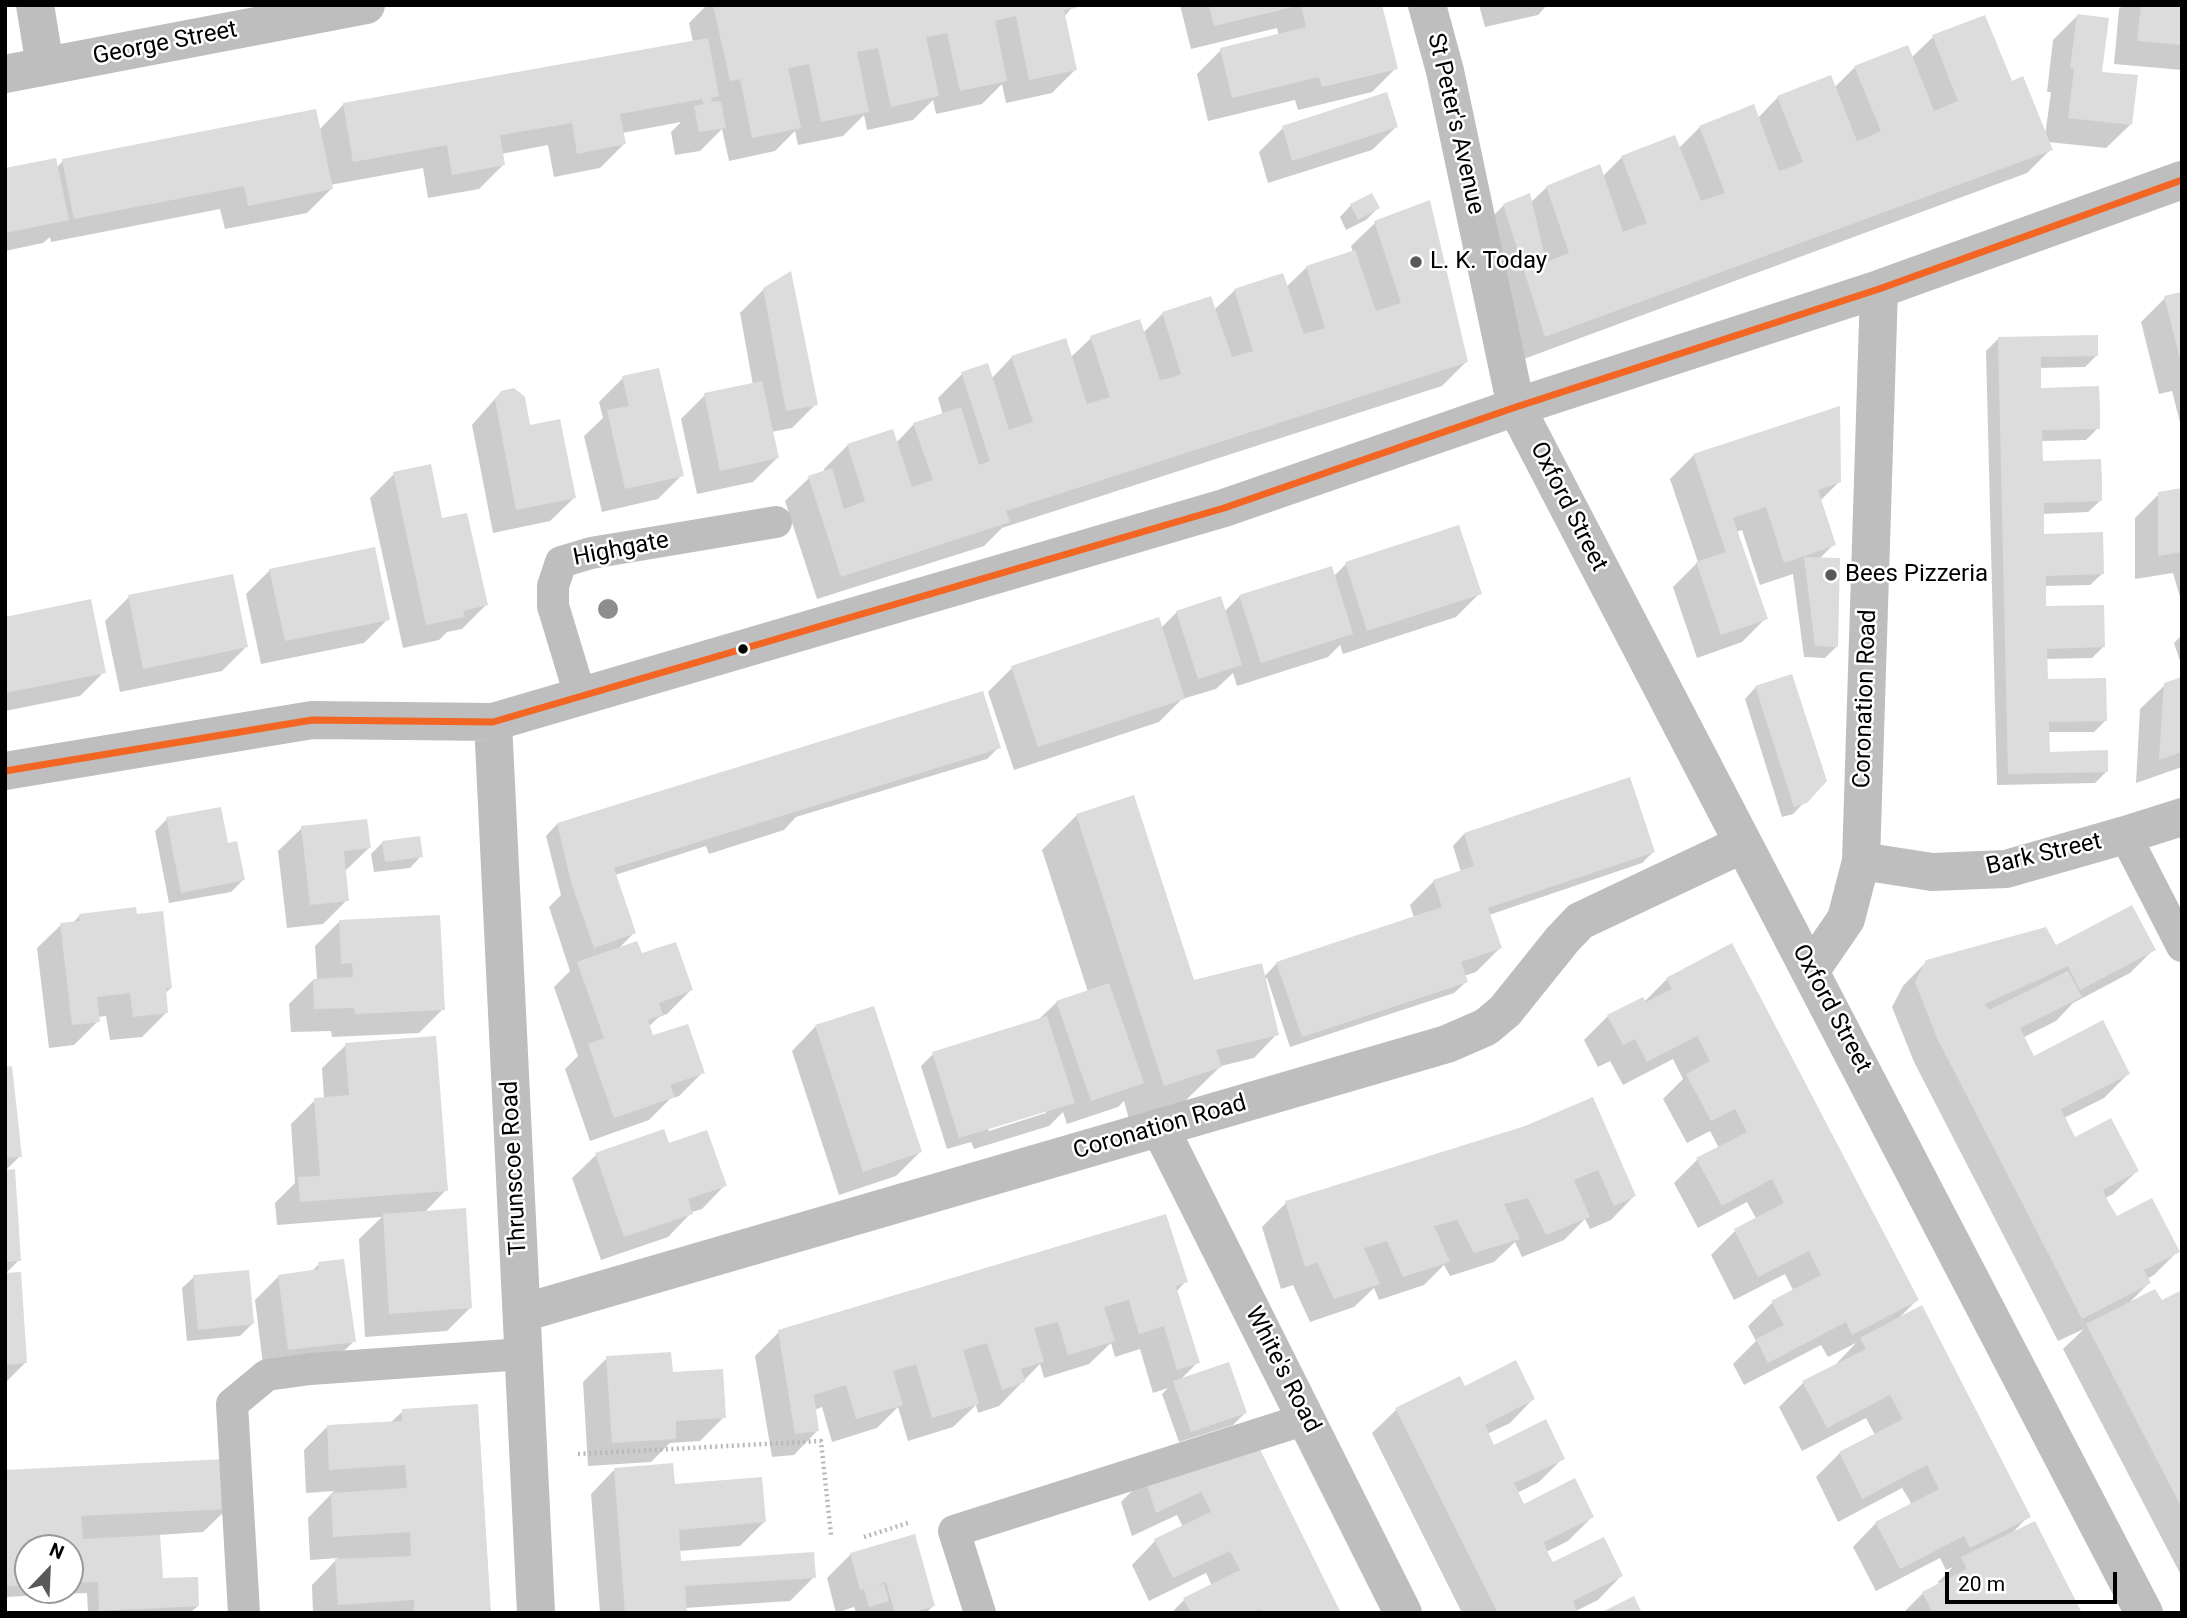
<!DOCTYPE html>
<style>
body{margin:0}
#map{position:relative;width:2187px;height:1618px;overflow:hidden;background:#fff;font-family:Roboto,sans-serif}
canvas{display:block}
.frame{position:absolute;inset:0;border:7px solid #000;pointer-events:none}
.north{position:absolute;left:14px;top:1534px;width:70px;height:70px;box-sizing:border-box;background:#fff;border:2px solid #999;border-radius:50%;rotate:23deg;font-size:19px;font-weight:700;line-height:28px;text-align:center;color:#000}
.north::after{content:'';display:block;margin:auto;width:24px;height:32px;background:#595959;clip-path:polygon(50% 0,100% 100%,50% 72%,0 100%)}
.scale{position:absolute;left:1945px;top:1572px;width:172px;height:32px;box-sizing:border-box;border:4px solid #000;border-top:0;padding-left:9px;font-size:21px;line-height:24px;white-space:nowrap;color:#000;-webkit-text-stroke:5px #fff;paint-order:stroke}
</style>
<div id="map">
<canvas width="2187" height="1618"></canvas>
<div class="frame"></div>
<div class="north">N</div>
<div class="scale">20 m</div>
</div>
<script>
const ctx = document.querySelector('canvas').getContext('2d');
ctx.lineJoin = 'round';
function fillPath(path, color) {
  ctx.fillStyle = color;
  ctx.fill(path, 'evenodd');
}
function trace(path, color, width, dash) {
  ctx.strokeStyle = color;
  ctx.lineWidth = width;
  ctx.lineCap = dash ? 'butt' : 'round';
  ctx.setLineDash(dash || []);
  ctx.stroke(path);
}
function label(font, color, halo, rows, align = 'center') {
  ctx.font = font + ' Roboto,sans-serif';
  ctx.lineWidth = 5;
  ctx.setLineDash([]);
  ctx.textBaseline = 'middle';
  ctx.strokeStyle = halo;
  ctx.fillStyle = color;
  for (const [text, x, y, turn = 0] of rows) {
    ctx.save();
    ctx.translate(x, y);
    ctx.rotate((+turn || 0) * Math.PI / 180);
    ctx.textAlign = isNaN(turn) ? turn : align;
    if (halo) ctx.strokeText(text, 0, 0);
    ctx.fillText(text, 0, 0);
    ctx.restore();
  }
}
fillPath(new Path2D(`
 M707,5h367l-10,12 12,52 -24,24 -46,10 -4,-19 -20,20 -46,10 -3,-14 -20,20 -46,10 -3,-15 -21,21 -45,9 -3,-14 -20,20 -46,10 -7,-32 -22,22 -25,4 -4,-23 10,-10 -59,11 2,11 -24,24 -46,9 -6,-32 -47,9 2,11 -24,24 -51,9 -5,-30 -93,17 1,4 -24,24 -82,16 -5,-20 -169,33 -1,-5 -7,6 -38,8v-81l51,-2 7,-7 256,-31 25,-26 349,-62 -4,-19z
 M1180,5h200l16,63 -24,24 -74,18 -3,-10 -87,21 -11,-47 24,-24 58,-14 -2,-8 -86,21z
 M1479,5h68l-9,10 -53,12z
 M2123,5h59v65l-68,-6 5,-55z
 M2077,16l23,57 30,52 -24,23 -58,-6 3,7 -24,24 -506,187 -41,-131 24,-24 26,-2 17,-16 55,-10 20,-20 57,-9 21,-21 57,-8 21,-22 56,-9 21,-21 56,-9 22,-21 78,46 34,53 6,-44h-4l6,-52z
 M1396,127l-24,23 -104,33 -9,-31 24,-24z
 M1351,205l27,3 -12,12 -20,10 -6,-13z
 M1375,223l91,139 -24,24 -440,142 -18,18 -167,53 -32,-98 24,-23 16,-5 -1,-4 24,-24 48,-2 18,-19 29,-9 -5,-17 24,-24 25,-9 4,14 21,-22 58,1 21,-20 52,-5 20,-20 51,-3 21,-20 51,-3 21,-20 46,-15 -2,-6z
 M764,289l52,115 -24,24 -21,4 6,26 -24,24 -56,12 -16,-75 24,-24 48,-10 -13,-72z
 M2182,293v137l-10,-39 -13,3 -18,-72 24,-24z
 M1998,339l99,16 -12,12 -46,1 1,21 58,39 -12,12 -45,1v21l59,39 -12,11 -46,2 1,22 59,38 -12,11 -46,1 1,22 58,39 -11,11 -46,1v22l60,39 -12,12h-46v22l59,17 -12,12 -98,2 -11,-434z
 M623,378l59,97 -24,24 -56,13 -18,-76 19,-18 -4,-16z
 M501,392l27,35 46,71 -24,23 -57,12 -21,-108z
 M1694,455l145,27 -19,19 14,43 -15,15 18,87 -12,12 -21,-1 -11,-83 -33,11 -18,-55 -6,2 30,86 -24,24 -45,16 -24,-71 25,-25 -28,-83z
 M394,474l47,46 45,85 -24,24 -15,3 -8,8 -36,8 -33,-150z
 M2182,490v114l-9,-31 -38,6v-61l24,-24z
 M1346,564l134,29 -24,24 -113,37 -3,-9 -12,12 -91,29 -4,-13 -17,16 -34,10 -23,23 -145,48 -26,-78 24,-24 148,-39 17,-17h47l16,-16 93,-19z
 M270,570l118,49 -24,24 -103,21 -15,-70z
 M129,597l117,50 -24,24 -102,21 -15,-71z
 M5,619l99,53 -24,24 -75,15z
 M2182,635v32l-8,-24z
 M2182,679v88l-46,16 4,-74 25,-24z
 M1756,687l69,94 -32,33 -11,3 -37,-118z
 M999,747l-12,12 -191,58 -12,13 -75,24 -3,-8 -91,29 19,58 -16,16 23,6 50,35 -24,24 -8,3 -11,10 4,11 51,34 -24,24 -9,3 -21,21 -59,21 -25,-72 13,-13 -24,-69 16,-16 -21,-64 12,-12 -15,-59 11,-12z
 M1077,815l116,168 71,-6 13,-14 137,-45 -4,-13 24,-24 27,-9 -8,-26 11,-12 189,18 -11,11 -153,52 11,33 -24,24 -12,4 2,6 -12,11 -164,54 -23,-69 -3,1 13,55 -23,24 -33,8 -36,35 -56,18 -5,-18 -6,6 -51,17 -4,-12 -14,14 -75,23 -3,-7 -24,7 -26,-83 12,-12 105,-34 19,-18 31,-10 -46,-142zM1046,1109v4l-57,18 -1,-3z
 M167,819l59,26 17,35 -12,12 -62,11 -14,-72z
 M302,828l67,20 -25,24 3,28 -24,24 -36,4 -9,-77z
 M383,842l38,14 -11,12 -36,4 -3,-18z
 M80,915l91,73 -7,6 2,19 -24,24 -32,3 -4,-24 -8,1v4l-24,24 -25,3 -12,-100 24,-23 11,-1z
 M339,922l104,87 -24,24 -87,4 -1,-6 -40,1 -2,-28 24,-24h4l-2,-34z
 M2056,947l98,2 -24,24 -57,30 -17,18 -34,17 11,20 95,16 -24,24 -40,20 10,21 63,32 -24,23 -8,4 11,21 62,32 -24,24 -7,4 2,4 -21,21 33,-2 21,-11v286l-119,-228 21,-20 -26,12 -144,-279 -22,-55 11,-21 24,-25z
 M1667,979l250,321 -19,19 131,197 -18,18 68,79h-176l20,-20 16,-8 -1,-3 15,-15 -7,3 -6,-12 -64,33 -23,-44 23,-24 35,-18 -1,-4 -8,-13 -64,34 -22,-45 24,-24 35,-18 -9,-17 -64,33 -23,-44 24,-24 35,-18 -1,-2 19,-20 -28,14 -7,-12 -77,40 -11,-21 23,-23 -8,-15 24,-23 21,-13 -8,-16 -51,26 -23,-45 24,-24 22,-11 -10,-18 -49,26 -24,-45 24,-24 21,-11 -9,-17 -23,12 -24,-44 20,-20 -10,-20 -50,26 -13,-24 -12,6 -14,-27 24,-24 36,-14z
 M873,1008l47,144 -24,24 -57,19 -47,-144 23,-24z
 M346,1045l100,145 -22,23 47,94 -24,24 -82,6 -6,-98 23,-22 -105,8 -2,-22 20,-20 -4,-59 24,-24 9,-1 -2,-31z
 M5,1068l15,88 -15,15z
 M1592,1100l42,96 -23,24 -21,9 -5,-10 -21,21 -42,17 -7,-15 -21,20 -44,14 -6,-11 -20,20 -45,15 -5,-12 -20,19 -44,15 -17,-37 -12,4 -19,-62 24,-24 240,-75z
 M667,1145l58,40 -23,24 -10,3 -24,25 -67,23 -29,-82 24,-23z
 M5,1172l14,88 -14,14z
 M319,1264l35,77 -24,24 -66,8 -9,-73 24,-24 32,-4z
 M5,1275l20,88 -20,20z
 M194,1277l58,47 -12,12 -53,5 -5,-53z
 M1186,1281l-10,11 22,70 -18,18 65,33 -12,12 -54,17 -17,-48 6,-6 -15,5 -13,-44 -25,8 -4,-14 -22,21 -45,14 -4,-14 -41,42 -21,7 -2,-8 -23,22 -45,14 -10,-34 -21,21 -45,14 -10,-35 -8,3 3,21 -23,24 -22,2 -17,-101 24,-24z
 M607,1358l117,59 -24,24 -30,2 -19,19 -63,4 -5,-84z
 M1464,1388l69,11 -23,24 -23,11 6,13 70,11 -24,24 -22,11 6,13 69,11 -24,24 -22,11 6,12 69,12 -23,24 -22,11 1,2h-115l-90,-180 24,-23z
 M403,1411l86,202h-176l-1,-28 26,-27 -28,2 -2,-42 26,-27 -28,2 -2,-43 24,-24 62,-3z
 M1255,1443l84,170h-168l13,-13 28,-14 -6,-13 -57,28 -17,-36 23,-24 28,-14 -6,-12 -45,21 -11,-34 24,-24z
 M614,1470l60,16 90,36 -24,24 -61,5 1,12 134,14 -24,24 -105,7 1,5h-86l-9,-119z
 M5,1471l222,38 -24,23 -45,3 3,45 37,26 -8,7h-102l-1,-20 -82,4zM28,1548h42v42h-42z
 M851,1554l83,51 -8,8h-70l-2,-6 -18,6 -9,-35z`), '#0003');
fillPath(new Path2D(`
 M713,5h362l1,3 -12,2 13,60 -48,10 -13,-64 -21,5 12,60 -47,10 -13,-58 -10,2 -11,2 13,59 -48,11 -13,-59 -10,2 -11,2 12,60 -48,10 -12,-58 -21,4 13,60 -49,10 -12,-59 -10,2z
 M1209,5h88v1l-83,20z
 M1301,5h81l16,64 -76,18 -3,-10 -87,21 -12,-50 86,-21z
 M2141,5h41v40l-45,-4z
 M2077,14l32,4 -7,54 36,3 -6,50 -64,-7 6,-49 -4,-1z
 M1985,15l27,66 11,-5 30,74 -508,187 -42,-133 27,-11 16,69 23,-9 -23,-67 54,-22 23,68 24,-9 -26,-67 54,-21 26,66 24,-8 -26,-67 55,-22 25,67 12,-4 12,-5 -26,-66 54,-21 26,66 11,-4 13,-6 -27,-65 54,-21 26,66 24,-10 -26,-66z
 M708,38l11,58 -8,2 1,4 9,-1 5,27 -27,4 -5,-26 10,-2 -2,-5 -82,15 6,30 -49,10 -5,-31 -72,12 5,30 -53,10 -5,-30 -94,17 -10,-59z
 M1387,92l11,35 -106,34 -10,-35z
 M316,109l17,80 -85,17 -4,-20 -170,33 -12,-60z
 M56,158l13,62 -64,13v-65z
 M1372,193l8,15 -22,12 -8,-16z
 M1430,200l38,162 -462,149 4,11 -169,55 -33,-101 24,-8 12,41 21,-8 -18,-57 46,-15 19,58 21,-7 -20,-57 48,-16 18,58 11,-4 -29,-89 27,-9 21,67 24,-8 -22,-66 55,-18 21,66 23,-7 -20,-61 50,-17 20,61 11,-2 10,-4 -19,-62 49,-16 21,61 21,-6 -19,-62 49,-16 21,61 21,-6 -19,-62 49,-16 21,61 25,-8 -27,-82z
 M791,271l27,134 -32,6 -23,-123z
 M2182,292v71h-1l-17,-67z
 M2098,335v21l-57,1v31l58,-2 1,21v22l-58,1 1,31 58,-2 1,21v21l-58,2v31l59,-2 1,42 -58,2v30l58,-1 1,42 -58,2 1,30 58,-1 1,43 -58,1 1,30 58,-2v22l-100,2 -10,-437z
 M659,368l25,108 -59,13 -18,-79 22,-4 -7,-30z
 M762,381l17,77 -59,13 -16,-78z
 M514,388l11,9 5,28 30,-6 16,79 -60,12 -21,-110 6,-9z
 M1840,406l1,76 -23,8 18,55 -52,18 -18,-56 -33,11 35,101 -47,16 -25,-73 30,-10 -33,-98z
 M431,464l11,54 25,-5 21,92 -25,6 2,6 -39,8 -33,-153z
 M2182,488v64l-24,4v-64z
 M1459,525l23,69 -115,37 -22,-69z
 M375,547l15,73 -105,21 -16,-72z
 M1804,557l36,1 -2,89 -23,-1z
 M1332,566l21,68 -92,29 -22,-68z
 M233,574l15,73 -105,22 -15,-74z
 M1221,596l21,69 -44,14 -22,-68z
 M91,599l15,74 -101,20v-76z
 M1159,617l26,82 -147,48 -27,-81z
 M1792,674l35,107 -20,22 -13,4 -39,-121z
 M2182,677v75l-23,8 5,-77z
 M983,691l18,57 -387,120 22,65 -42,15 -23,-66 -14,-59z
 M1630,777l25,75 -167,56 14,40 -41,14 7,20 -166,55 -26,-75 166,-55 -9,-27 41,-14 -10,-33z
 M1134,795l60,185 68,-17 17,72 -63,15 6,17 -58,19 -88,-272z
 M221,807l7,36 9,-2 8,39 -64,13 -15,-76z
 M367,819l4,29 -27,3 5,50 -39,4 -9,-79z
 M420,836l3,21 -38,5 -3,-21z
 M2132,905l24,45 -76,40 -12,-24 -83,38 4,6 79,-39 14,26 -62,31 14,28 69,-36 27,54 -69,35 14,28 36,-19 28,53 -36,19 6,13 8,13 35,-18 28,54 -36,18 7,13 -69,36 -145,-281 -22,-56 11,-22 120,-33 10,18z
 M136,907l1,7 26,-3 9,77h-6l2,25 -35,4 -3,-24 -33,4 3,25 -28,3 -12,-102 20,-2 -1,-7z
 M440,915l5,95 -90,4 -1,-6 -40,1 -1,-30 40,-2 -1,-14 -11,1 -2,-44z
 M637,941l5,12 34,-11 17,48 -34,13 4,12 -15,5 5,15 35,-11 17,49 -35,12 5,12 -61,21 -26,-74 16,-6 -27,-76z
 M1732,943l187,357 -67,35 -6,-13 -78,41 -12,-24 28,-14 -13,-24 50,-26 -12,-24 -51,26 -24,-48 50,-26 -12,-24 -50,27 -26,-48 51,-26 -12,-23 -24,12 -25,-47 24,-13 -13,-25 -50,26 -12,-23 -12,6 -16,-30 36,-18 3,5 26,-13 -6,-11z
 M1109,983l35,100 -53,18 -35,-100z
 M874,1006l48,146 -59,20 -48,-147z
 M1047,1016l28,87 -116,35 -27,-86z
 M436,1036l12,155 -148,11 -2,-25 22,-1 -6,-78 35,-3 -4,-52z
 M12,1066l10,91 -17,1v-91z
 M1593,1097l43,99 -22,10 -16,-36 -24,10 16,37 -44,18 -18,-37 -24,6 16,35 -46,14 -17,-33 -23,6 16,36 -47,15 -16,-36 -23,7 16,36 -46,15 -17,-37 -12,5 -20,-66 240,-75z
 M664,1129l5,14 38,-13 20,56 -39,13 5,15 -69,23 -29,-84z
 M15,1169l6,92 -16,1v-92z
 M466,1208l6,100 -83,6 -6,-100z
 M1166,1214l22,68 -12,4 24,77 -23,7 -13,-44 -25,8 -10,-34 -25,7 11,34 -47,14 -10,-33 -24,6 10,34 -23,7 4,13 -23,8 -15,-47 -24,7 16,54 -47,14 -16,-54 -23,7 10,34 -47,14 -10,-34 -32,10 5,36 -24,3 -17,-104z
 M344,1259l12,83 -68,8 -10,-75 41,-6 -1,-7z
 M249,1270l5,54 -56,6 -5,-55z
 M21,1272l6,91 -22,2v-92z
 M2155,1289l7,11 20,-10v218l-96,-184z
 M1922,1305l109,212 -61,31 -6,-12 -64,33 -25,-47 64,-33 -12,-24 -65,34 -23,-47 64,-33 -13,-24 -63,33 -25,-47 64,-32 -6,-11z
 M671,1352l2,20 50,-3 3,49 -50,3v18l-64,4 -6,-87z
 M1516,1360l19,39 -50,26 9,20 52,-26 19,40 -51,24 10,21 51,-26 19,39 -50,25 4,11 5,9 51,-25 19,39 -50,25 5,12h-80l-103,-205 65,-32 5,10z
 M1229,1362l18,51 -56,19 -18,-51z
 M478,1404l13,209h-77v-13l-76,5 -3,-46 76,-3 -1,-24 -77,5 -2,-44 76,-5 -2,-23 -76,5 -2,-45 75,-4v-12z
 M1256,1441l29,59 56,113h-80l-1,-4 -8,4h-61l-8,-15 57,-28 -10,-19 -57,27 -19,-39 57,-27 -10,-20 -45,21 -12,-37z
 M226,1459l3,50 -148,7 2,23 77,-4 3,43 35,-1 1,29 -100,5 -1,-29 -28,1v-35h-42v37l-23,1v-116z
 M673,1463l2,21 87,-7 4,45 -87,8 2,31 133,-9 2,26 -131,8 2,27h-62l-11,-145z
 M2035,1521l47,92h-149l-11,-21 45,-23 -6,-12z
 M915,1534l20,72 -24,7h-16l-9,-31 -11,4 9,-2 5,17 -20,6 -5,-18 -4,1 -10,-37z
 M1634,1596l8,17h-42z`), '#dcdcdc');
trace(new Path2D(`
 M578,1454l243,-13 10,94
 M864,1537l47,-15`), '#b8b8b8', 4.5, [2, 3.5]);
trace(new Path2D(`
 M580,695l-27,-89v-20l8,-24 30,-9 185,-31
 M2125,835l57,111
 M244,1613l-12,-209 35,-29 43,-6 213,-15
 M980,1613l-26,-82 352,-112`), '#bebebe', 32);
trace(new Path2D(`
 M35,5l10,61
 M5,74l361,-69
 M493,722l43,891
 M5,771l307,-51 181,2 731,-214 292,-101 363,-118 303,-109
 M1861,861l71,11 74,-3 119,-34 57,-18
 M1811,970l35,-51 15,-58 18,-572
 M1160,1128l243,485
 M522,1313l925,-269 39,-17 19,-16 57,-71 18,-19 163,-77`), '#bebebe', 38);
trace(new Path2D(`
 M1427,5l18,66 71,336 628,1206`), '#bebebe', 38);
trace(new Path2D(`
 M5,771l307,-51 181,2 731,-214 292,-101 363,-118 303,-109`), '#f26522', 7);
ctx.fillStyle = '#8d8d8d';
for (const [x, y] of [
 [608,609]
]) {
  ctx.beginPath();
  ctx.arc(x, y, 10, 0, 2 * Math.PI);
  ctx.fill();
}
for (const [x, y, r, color] of [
 [1416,262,7,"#595959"],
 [1831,575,7,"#595959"],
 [743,649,6,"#000"]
]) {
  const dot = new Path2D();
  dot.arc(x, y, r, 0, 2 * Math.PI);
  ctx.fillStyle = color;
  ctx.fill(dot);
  trace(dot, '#fff', 2.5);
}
label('24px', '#000', '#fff', [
 ["George Street",165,44,-11],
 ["St Peter's Avenue",1455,124,77],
 ["Oxford Street",1568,507,63],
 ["Highgate",621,550,-11],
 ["Coronation Road",1866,699,-88],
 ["Bark Street",2044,855,-13],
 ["Oxford Street",1831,1009,62],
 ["Coronation Road",1160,1128,-16],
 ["Thrunscoe Road",515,1168,-93],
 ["White's Road",1282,1370,63]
]);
label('24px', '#000', '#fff', [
 ["L. K. Today",1430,262],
 ["Bees Pizzeria",1845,575]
], 'left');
</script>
